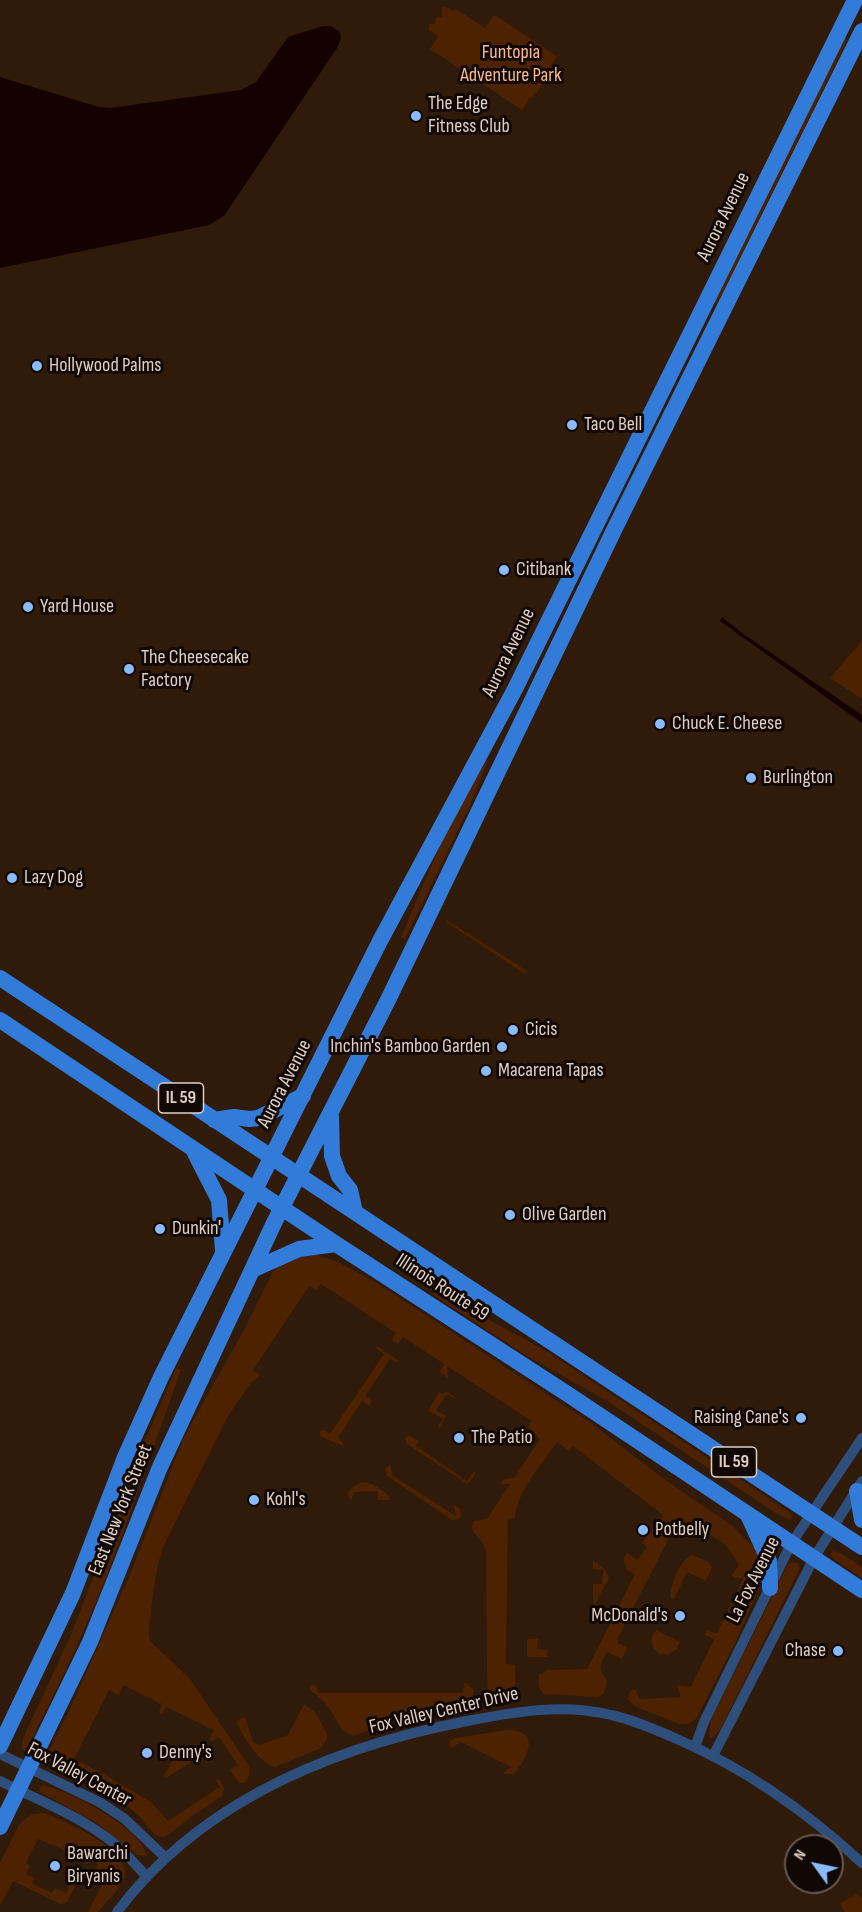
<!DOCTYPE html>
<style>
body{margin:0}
#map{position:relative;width:862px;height:1912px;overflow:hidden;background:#301a0a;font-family:"Sofia Sans Condensed",sans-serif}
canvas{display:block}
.north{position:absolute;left:784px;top:1834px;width:60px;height:60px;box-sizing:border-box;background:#110803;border:2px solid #635851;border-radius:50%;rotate:303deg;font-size:16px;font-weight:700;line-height:24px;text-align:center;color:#decfc5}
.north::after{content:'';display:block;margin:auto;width:21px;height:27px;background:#89bafc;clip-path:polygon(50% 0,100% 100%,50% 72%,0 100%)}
</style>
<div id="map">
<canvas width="862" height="1912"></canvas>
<div class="north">N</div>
</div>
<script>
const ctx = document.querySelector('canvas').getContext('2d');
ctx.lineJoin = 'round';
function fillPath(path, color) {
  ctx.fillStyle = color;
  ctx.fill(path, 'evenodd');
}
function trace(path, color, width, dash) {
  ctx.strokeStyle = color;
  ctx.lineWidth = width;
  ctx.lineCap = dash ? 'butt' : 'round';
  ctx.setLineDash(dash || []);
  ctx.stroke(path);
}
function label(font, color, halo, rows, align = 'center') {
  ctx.font = font + ' "Sofia Sans Condensed",sans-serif';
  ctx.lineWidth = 6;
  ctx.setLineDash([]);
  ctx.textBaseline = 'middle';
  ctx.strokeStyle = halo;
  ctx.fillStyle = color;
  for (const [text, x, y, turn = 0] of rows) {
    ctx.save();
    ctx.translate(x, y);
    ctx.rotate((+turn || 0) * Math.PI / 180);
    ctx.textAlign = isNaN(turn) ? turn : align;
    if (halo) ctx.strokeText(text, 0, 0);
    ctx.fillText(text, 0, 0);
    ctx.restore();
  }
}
fillPath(new Path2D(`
 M442,7l7,1 5,3 2,-2 29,19 9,-13 63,41c-8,13 -11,23 -20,37l-2,-1 -3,6 -2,-1 -8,13 -92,-61 8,-13 -9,-6v-6h6l1,-6 6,-1z
 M845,38l2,2 -2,5 -125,254 -3,4 -3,-1z
 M862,641v58l-32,-21z
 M484,759l4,2 -18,44 -65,134 -4,-2 44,-104z
 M447,920l80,51 -2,3 -79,-52z
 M311,1253l27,9 37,20 216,141 73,56 67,46 26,25 5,13 1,17 -29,65 -38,74 -8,5h-9l-45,-18 -6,-7 1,-6 3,-4 4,1 3,9 42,-2 -4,-12 14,2 23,-48 -9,-4 2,-4 10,2 26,-54 -10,-2 -1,-2 7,-10 -13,-20 -33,-22 -6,-1 -2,8h-3l-7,-4 -57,112v5l9,4 -5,12 -15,-7c-8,14 -9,15 0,29l-3,12 -6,4 -54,-3c-6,-5 -6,-11 -5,-19l8,-5 40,-1 48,-95 -8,-4 -4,-10 4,-7 10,7 10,-13 -5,-4 21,-28 -90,-69 -4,5 -12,-9c-16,24 -39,47 -42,76l-7,1 -2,145 9,1v28l-2,4c-7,3 -14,4 -21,1l-4,-7 -1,-19 -1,-120c-1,-3 -2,-7 -4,-10 -5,-8 -14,-10 -8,-21l13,-2 23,-35h-9l3,-5 10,-1 26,-39 -12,-12 3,-6 -84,-55 1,12 -9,-6 5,-8 -41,-27 -5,7 -6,-4 4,-7 -75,-49 -5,6 -7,-4 -56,84 7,5 -10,9 -22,32 -65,131c-7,22 -10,44 -12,66 -1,10 -4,19 -1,28l40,38 59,87c1,7 1,12 -5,17h-5l-8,-11v-3l7,-4 -19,-28 -7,4 -3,-1 5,-10 -48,-23 -4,7 -3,-2 3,-8 -39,-19 -4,10 -10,-5 -35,69 31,16 46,27 17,19 52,-34 -4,-7 1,-1 3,1 4,8 -2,8 -24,16 -30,23c-13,8 -22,-13 -31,-21 -24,-20 -54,-33 -82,-46l-6,-6 -1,-10 20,-39 61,-136 55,-140 62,-111 28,-57 8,-7z
 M435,1290l111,61 242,160 4,5 -2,4 -13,-6 -170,-113 -85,-48 -90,-59z
 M377,1346l22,15 -2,2 -7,-4 -25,37 7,5 -3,5 -7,-5 -24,37 5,5v3l-23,-10v-5l4,-1 6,4 54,-80 -9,-6z
 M176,1368l5,2c-25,70 -49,141 -76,210 -23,58 -51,115 -79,171l-4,-2 1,-11 47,-101 22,-56 30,-87z
 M446,1391l10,7 -1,1 -8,-5 -11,16 10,6 -6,11 -2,-1 5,-7 -14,-8v-2l10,-17 5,2z
 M409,1435l10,6 -3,5 51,35 7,-10 2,2 -6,9 -4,1 -59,-39 -2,-6z
 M389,1465l2,1 1,9 64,41 -2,-11 6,4 1,7 -2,3 -7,1 -65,-44 -2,-8z
 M362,1482c10,0 19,7 27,14l1,4h-12v-9l-24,1 -3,9 -3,-6c2,-8 7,-10 14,-13z
 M833,1551l9,3 20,13v11l-27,-18 -4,-6z
 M692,1555l15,6 5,6 -6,14 -19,-9 -13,27 -3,-1c-2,-12 10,-40 21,-43z
 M593,1560l12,9 4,9 -14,26 -2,-2v-18h9l1,-14 -10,-1z
 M791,1562l7,1 2,5 -80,162 -8,8 -3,-1 1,-15 78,-158z
 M656,1630l24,12 -4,8 -9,5 -5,-2 -1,2 -8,-7 -2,-10z
 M527,1639h11l-1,10 11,1 -1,7h-20z
 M464,1683h2l8,7 -3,12 -6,4 -68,15 -44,15c-13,-4 -15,-14 -22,-25 -5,-8 -13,-15 -21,-21v-3l2,-2 4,1 2,7h145z
 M304,1704l12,9 11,21v5l-6,9 -46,19c-17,-4 -32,-31 -39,-46l9,-4 8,25 6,3 29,-10z
 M506,1730c35,-1 23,27 8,44h-10v-2l7,-5 -50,-25 -9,6 -3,-3 1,-4 5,-3z
 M173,1750l15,8 3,4 -25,16 -2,-3 9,-15 -4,-2z
 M43,1785c27,6 99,43 104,71l-10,-1 -39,-31 -58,-32 -1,-4z
 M44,1813c20,7 92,39 80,66 -4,10 -19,24 -26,33h-10l14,-28 -11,-5 7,-15 -8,-5 -3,5 -18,-9 -4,-5 -27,-11 -12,24 4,3 -4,8 8,4 -2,5 20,10 3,-5 11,5 8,-17 5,2 -12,24 -3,2h-4l-47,-23 -13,25v-43l19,-38 7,-7 7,-4z
 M857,1894l5,4v14h-18l-4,-9z`), '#4c2200');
fillPath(new Path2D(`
 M323,26h8l9,6 1,6 -4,10 -113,168 -15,9 -209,43v-191l99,30 11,1 131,-18 15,-8 32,-45z
 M722,617l23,18 117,80v8l-142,-102z`), '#150200');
trace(new Path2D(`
 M695,1747l9,-25 87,-178 71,-106
 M0,1754l101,49 24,16 40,38
 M713,1756l101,-198 48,-77
 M0,1781c34,17 72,32 103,54 17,11 30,27 44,42
 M117,1912c84,-112 216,-165 350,-191 47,-9 96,-18 144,-6 23,5 46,15 68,25 69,30 128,72 183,123`), '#2e4f7c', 10);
trace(new Path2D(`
 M0,978l862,569
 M0,1020l336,224 230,149 296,197
 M331,1116l1,40 7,20 11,14 5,22
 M214,1120l20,-3 15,2 9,-1 45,-22
 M195,1153l24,47 4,50
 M252,1270l47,-21 37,-5
 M857,1491l5,29
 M748,1515l21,46 1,27
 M0,1746l73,-153 52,-136 36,-80 219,-436 135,-252 340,-689
 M0,1827l90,-185 70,-175 114,-244 114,-223 227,-472 247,-497`), '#327bd8', 16);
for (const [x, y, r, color] of [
 [416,116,6,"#89bafc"],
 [37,366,6,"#89bafc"],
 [572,425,6,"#89bafc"],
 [504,570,6,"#89bafc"],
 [28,607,6,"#89bafc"],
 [129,669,6,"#89bafc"],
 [660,724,6,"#89bafc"],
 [751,778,6,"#89bafc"],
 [12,878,6,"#89bafc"],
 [513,1030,6,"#89bafc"],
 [502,1047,6,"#89bafc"],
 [486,1071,6,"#89bafc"],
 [510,1215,6,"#89bafc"],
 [160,1229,6,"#89bafc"],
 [801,1418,6,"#89bafc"],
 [459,1438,6,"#89bafc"],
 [254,1500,6,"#89bafc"],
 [643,1530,6,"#89bafc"],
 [680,1616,6,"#89bafc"],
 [838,1651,6,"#89bafc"],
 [147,1753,6,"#89bafc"],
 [55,1866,6,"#89bafc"]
]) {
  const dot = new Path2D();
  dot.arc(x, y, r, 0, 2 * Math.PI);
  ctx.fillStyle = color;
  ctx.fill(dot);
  trace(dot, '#110803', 2);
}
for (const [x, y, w] of [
 [181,1098,45],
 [734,1462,45]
]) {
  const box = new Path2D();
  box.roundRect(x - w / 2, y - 15, w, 30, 4.5);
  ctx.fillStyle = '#110803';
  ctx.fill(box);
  trace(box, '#decfc5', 1.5);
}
label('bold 18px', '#decfc5', null, [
 ["IL 59",181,1098],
 ["IL 59",734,1462]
]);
label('20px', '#f8b98c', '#110803', [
 ["Funtopia",511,53],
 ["Adventure Park",511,76]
]);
label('20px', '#decfc5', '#110803', [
 ["The Edge",428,104],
 ["Fitness Club",428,127],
 ["Hollywood Palms",49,366],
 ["Taco Bell",584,425],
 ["Citibank",516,570],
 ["Yard House",40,607],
 ["The Cheesecake",141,658],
 ["Factory",141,681],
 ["Chuck E. Cheese",672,724],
 ["Burlington",763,778],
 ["Lazy Dog",24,878],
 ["Cicis",525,1030],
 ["Inchin's Bamboo Garden",490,1047,"right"],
 ["Macarena Tapas",498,1071],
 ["Olive Garden",522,1215],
 ["Dunkin'",172,1229],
 ["Raising Cane's",789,1418,"right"],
 ["The Patio",471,1438],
 ["Kohl's",266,1500],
 ["Potbelly",655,1530],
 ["McDonald's",668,1616,"right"],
 ["Chase",826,1651,"right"],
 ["Denny's",159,1753],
 ["Bawarchi",67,1854],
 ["Biryanis",67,1877]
], 'left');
label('20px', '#decfc5', '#110803', [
 ["Aurora Avenue",724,217,-64],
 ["Aurora Avenue",509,653,-64],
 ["Aurora Avenue",285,1084,-63],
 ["Illinois Route 59",442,1288,33],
 ["East New York Street",121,1510,-68],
 ["La Fox Avenue",754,1580,-63],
 ["Fox Valley Center Drive",444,1711,-13],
 ["Fox Valley Center",79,1775,28]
]);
</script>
